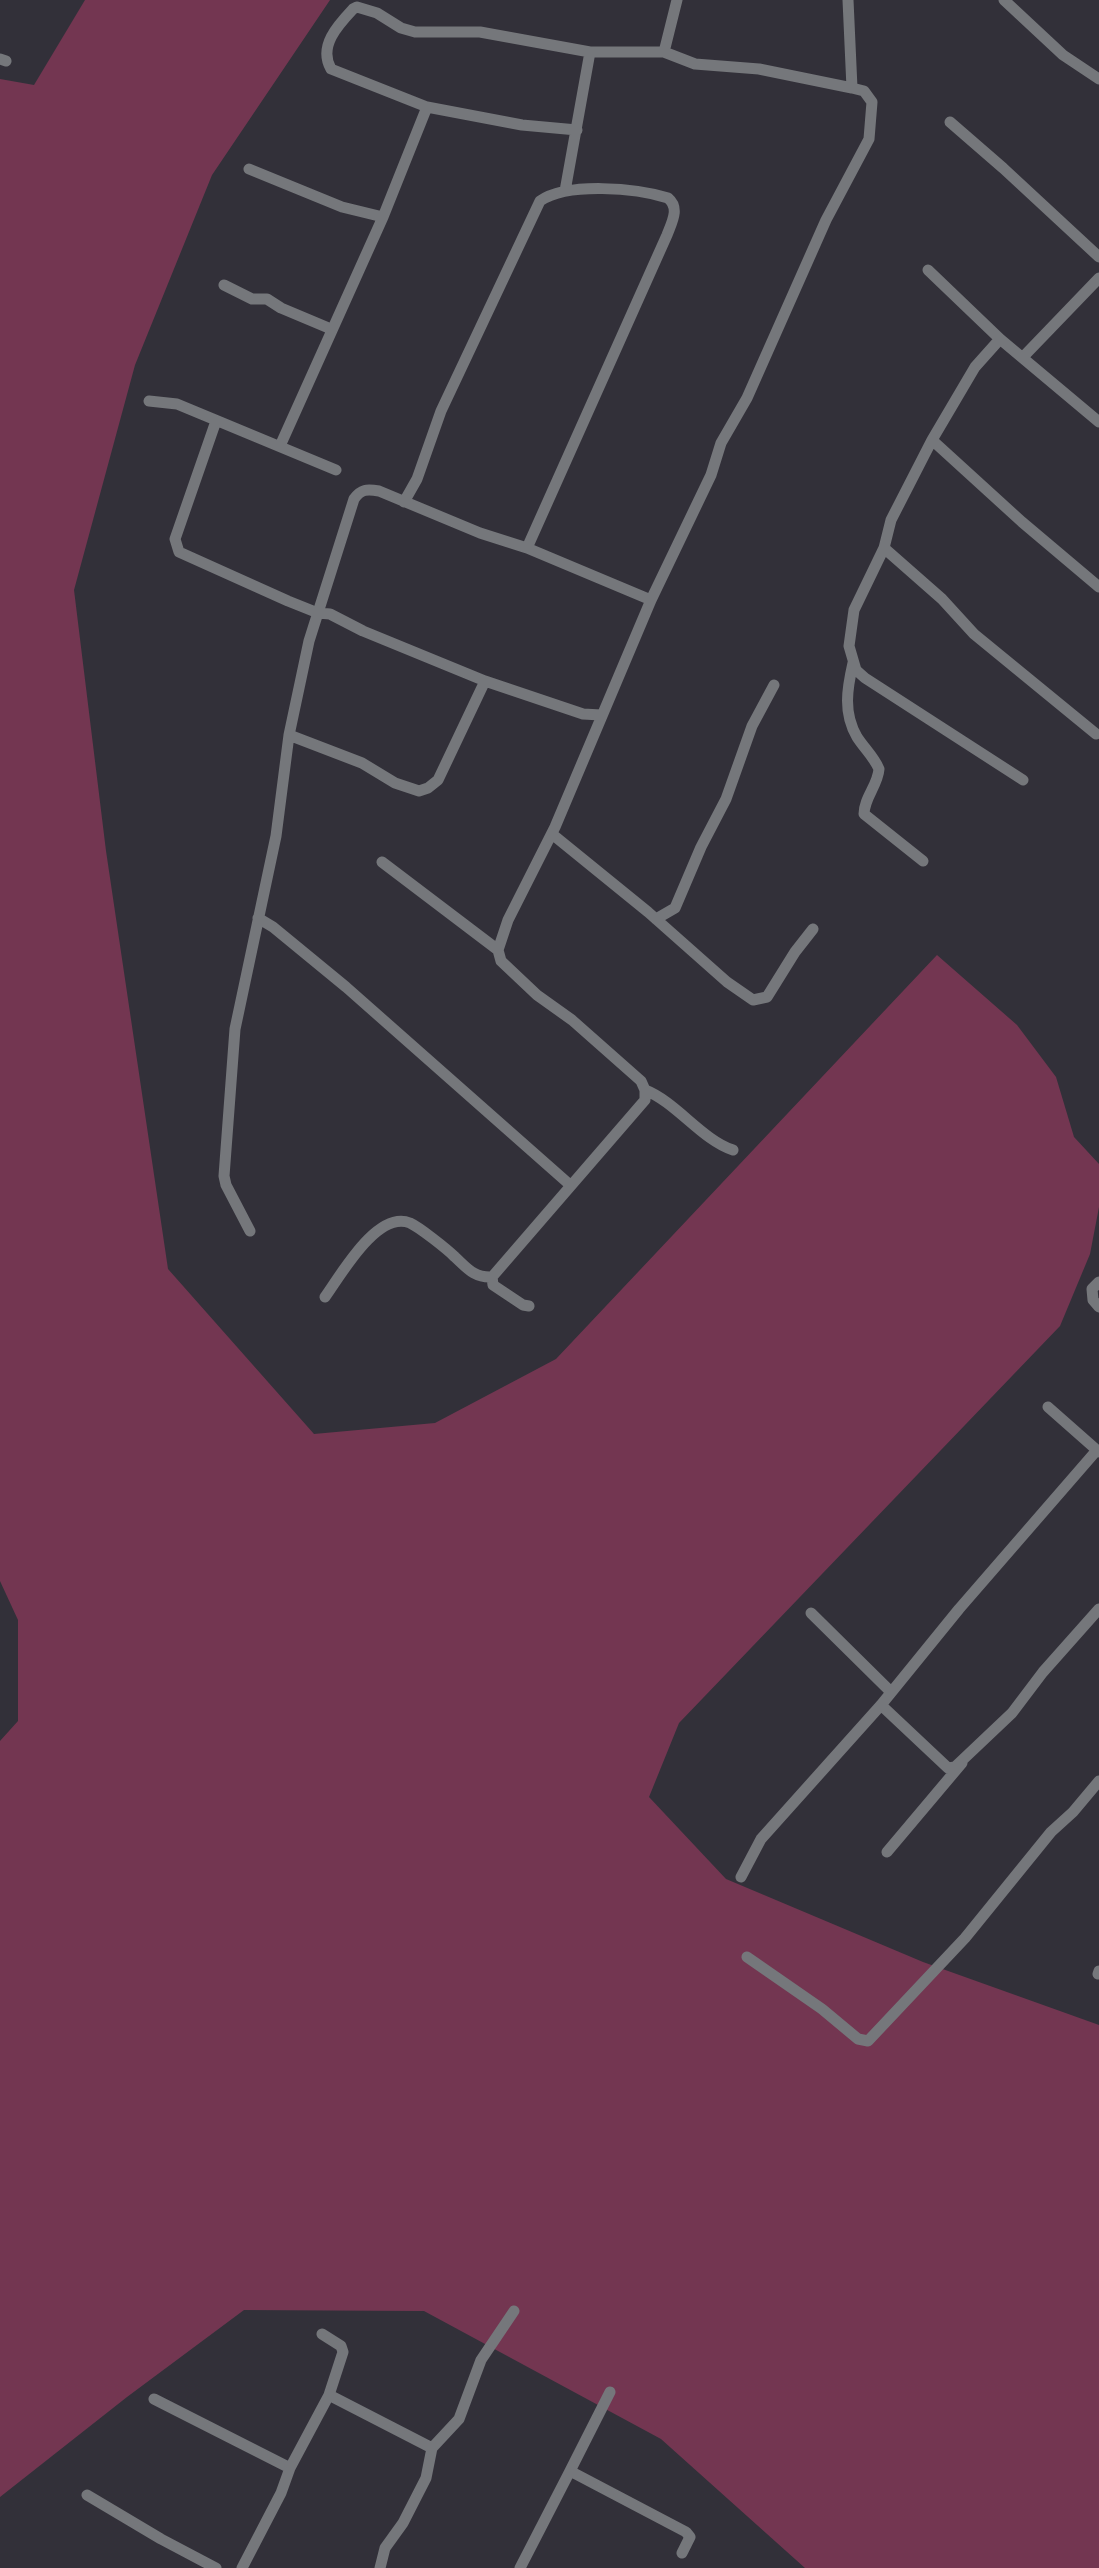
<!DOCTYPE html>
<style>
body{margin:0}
canvas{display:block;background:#323039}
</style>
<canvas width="1099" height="2568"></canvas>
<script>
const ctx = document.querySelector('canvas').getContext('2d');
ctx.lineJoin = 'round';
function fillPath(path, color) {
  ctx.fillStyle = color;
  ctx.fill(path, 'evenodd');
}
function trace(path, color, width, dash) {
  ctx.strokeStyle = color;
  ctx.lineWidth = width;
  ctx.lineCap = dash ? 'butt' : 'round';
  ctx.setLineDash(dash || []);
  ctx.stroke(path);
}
fillPath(new Path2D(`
 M85,0h245l-118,175 -77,190 -61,225 32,261 62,418 146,165 121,-11 121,-64 381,-404 80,70 39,52 18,60 25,27v43l-9,47 -30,72 -381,397 -30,74 77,82 197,83 176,63v543h-294l-144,-129 -237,-128 -180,-1 -117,87 -127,100v-756l18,-20v-101l-18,-39v-1502l34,6z`), '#733651');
trace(new Path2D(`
 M848,0l4,88
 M1004,0l59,55 36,24
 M664,52l13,-52
 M0,59l6,2
 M427,107l-96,-38c-13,-23 7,-44 22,-60l4,-2 20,6 24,15 14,4h65l110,20h74l31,12 64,5 93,19 12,3 8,11 -3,37 -43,81 -79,178 -26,45 -10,32 -60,125 -96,227 -47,93 -10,30 3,11 36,34 35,25 69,61 4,9v10l-153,177 1,8 30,20 6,1
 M950,122l53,46 96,89
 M249,169l93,38 41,10
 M565,191l25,-139
 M928,270l72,69 99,83
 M224,285l28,14h15l14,9 50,21
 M1000,339l-25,28 -43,73 -41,80 -7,28 -30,62 -5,36 7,24 9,8 158,102
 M1024,356l75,-78
 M149,401l28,3 159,66
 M216,421l-41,118 4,13 109,49 30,12 12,1 33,17 122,50 98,33 18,1
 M932,440l90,82 77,65
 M280,446l103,-229 44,-110 95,18 55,5
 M404,502l13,-23 24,-68 99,-210c28,-19 96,-13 128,-3 12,10 4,24 -1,37l-140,313
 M884,548l58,51 32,35 122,100
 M853,663c-6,26 -10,50 4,74 7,11 17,20 22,32 -1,16 -15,29 -15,45l59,47
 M289,735l73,28 33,20 24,8 9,-3 10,-8 47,-99
 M552,834l96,78 79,70 26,18 14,-3 28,-45 18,-23
 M382,862l116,88
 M258,918l15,9 73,60 223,197
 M656,919l19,-11 26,-61 25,-48 26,-73 22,-41
 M645,1090c31,12 57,50 88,60
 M250,1231l-24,-46 -2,-9 11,-147 41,-193 13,-101 20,-94 45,-142c7,-10 13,-10 25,-8l101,42 47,15 124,52
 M1099,1282l-7,7 1,11 6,7
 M325,1297c16,-22 52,-87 85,-74 9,4 37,26 45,34 12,11 19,21 37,20
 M1048,1407l51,45
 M811,1613l80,79
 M881,1705l67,63 7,-1 57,-54 31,-41 56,-63
 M887,1852l75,-89
 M741,1877l20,-38 120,-134 78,-96 138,-159
 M747,1957l75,52 36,30 10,2 97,-103 86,-106 22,-20 26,-31
 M1098,1974l1,-3
 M329,2395l103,53
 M154,2399l136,69 -9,25 -39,75
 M290,2468l39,-73 14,-43 -2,-6 -19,-12
 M570,2471l40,-79
 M87,2495l74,44 55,29
 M380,2568l5,-20 18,-25 23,-45 6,-30 27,-29 22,-59 33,-49
 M520,2568l50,-97 116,61 4,5 -8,16`), '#75777b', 11);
</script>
